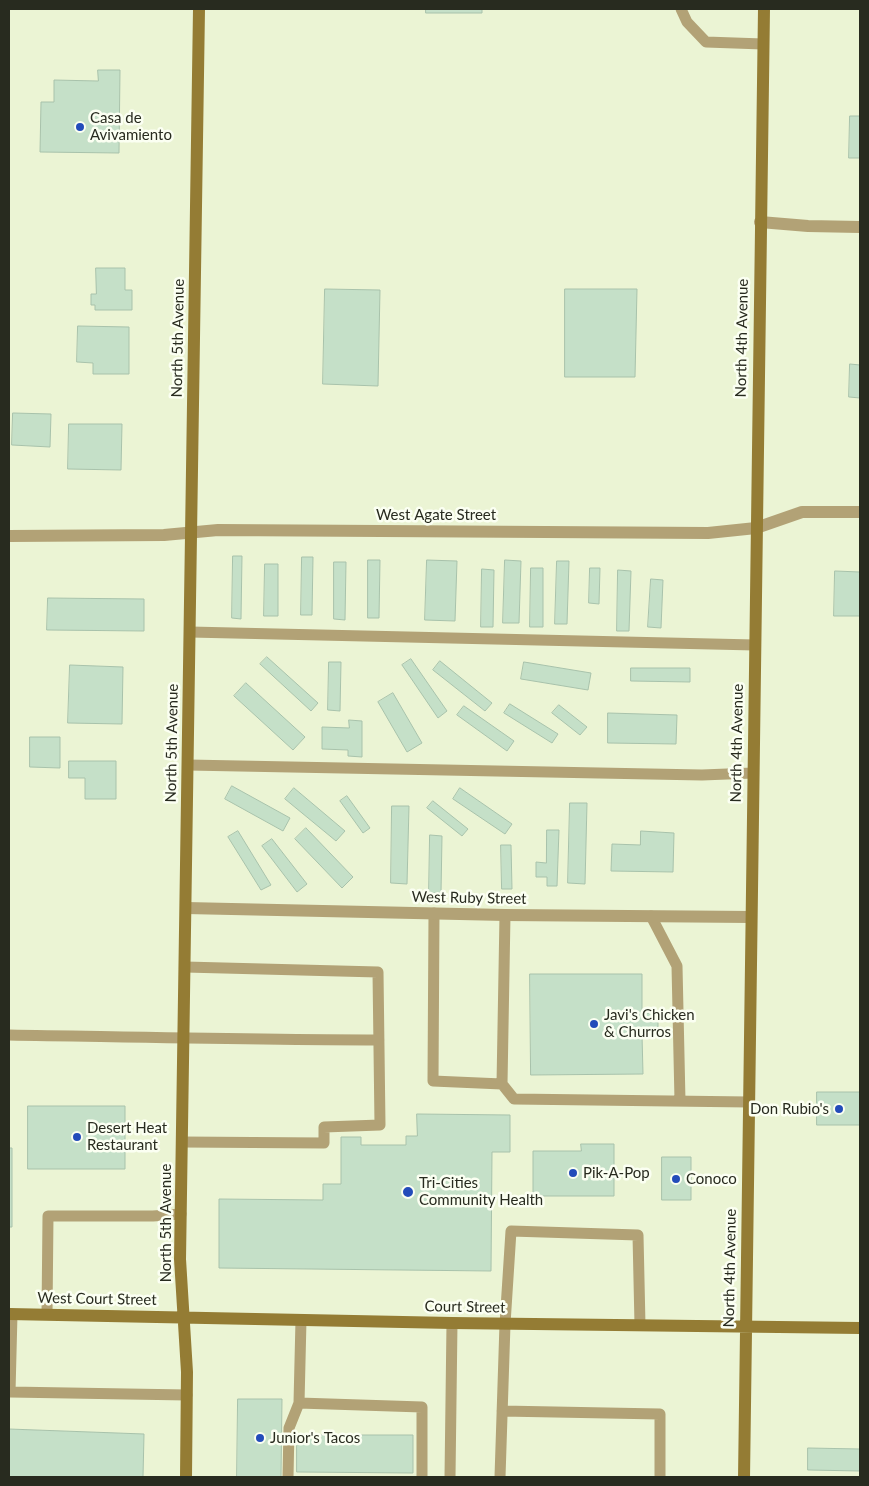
<!DOCTYPE html>
<style>
body{margin:0}
#map{position:relative;width:869px;height:1486px;overflow:hidden;background:#ebf4d4;font-family:Lato,sans-serif}
canvas{display:block}
.frame{position:absolute;inset:0;border:10px solid #282b1f;pointer-events:none}
</style>
<div id="map">
<canvas width="869" height="1486"></canvas>
<div class="frame"></div>
</div>
<script>
const ctx = document.querySelector('canvas').getContext('2d');
ctx.lineJoin = 'round';
function fillPath(path, color) {
  ctx.fillStyle = color;
  ctx.fill(path, 'evenodd');
}
function trace(path, color, width, dash) {
  ctx.strokeStyle = color;
  ctx.lineWidth = width;
  ctx.lineCap = dash ? 'butt' : 'round';
  ctx.setLineDash(dash || []);
  ctx.stroke(path);
}
function label(font, color, halo, rows, align = 'center') {
  ctx.font = font + ' Lato,sans-serif';
  ctx.lineWidth = 5;
  ctx.setLineDash([]);
  ctx.textBaseline = 'middle';
  ctx.strokeStyle = halo;
  ctx.fillStyle = color;
  for (const [text, x, y, turn = 0] of rows) {
    ctx.save();
    ctx.translate(x, y);
    ctx.rotate((+turn || 0) * Math.PI / 180);
    ctx.textAlign = isNaN(turn) ? turn : align;
    if (halo) ctx.strokeText(text, 0, 0);
    ctx.fillText(text, 0, 0);
    ctx.restore();
  }
}
const building = new Path2D(`
 M426,9h56v4h-56z
 M98,70h22l-1,83 -79,-1 1,-50h13v-22l44,1z
 M850,116h10v42h-11z
 M96,268h29v22h7v20h-37v-5h-4v-11h5z
 M325,289l55,1 -2,96 -55,-2z
 M565,289h72l-2,88h-70z
 M78,326l51,1v47h-36v-11l-16,-1z
 M850,364l10,1v33l-11,-1z
 M13,413l38,1 -1,33 -38,-2z
 M69,424h53l-1,46 -53,-1z
 M233,556h9l-1,63 -9,-1z
 M302,557h11l-1,58h-11z
 M368,560h12l-1,58h-11z
 M427,560l30,1 -2,60 -30,-1z
 M505,560l16,1 -2,62h-16z
 M557,561h12l-2,63h-12z
 M334,562h12l-1,58 -11,-1z
 M265,564h13v52h-14z
 M531,568h12v59h-13z
 M590,568h10l-1,36 -10,-1z
 M482,569l12,1 -1,57h-12z
 M618,570l13,1 -2,60h-12z
 M835,571l25,1v44h-26z
 M651,579l12,1 -2,48 -13,-1z
 M48,598l96,1v32l-97,-1z
 M267,657l51,46 -7,8 -51,-47z
 M411,659l36,52 -9,7 -36,-53z
 M440,661l52,42 -7,8 -52,-41z
 M329,662h12l-1,49 -12,-1z
 M524,662l67,11 -3,17 -67,-11z
 M70,665l53,2 -1,57 -54,-1z
 M631,668h59v14l-59,-1z
 M246,683l59,54 -12,13 -59,-54z
 M393,693l29,50 -15,9 -29,-50z
 M510,704l48,30 -6,9 -48,-30z
 M559,705l28,22 -7,8 -28,-22z
 M464,706l50,35 -7,10 -50,-36z
 M608,713l69,2 -1,29 -68,-1z
 M349,720l13,1v36l-14,-1v-6l-26,-1v-22l27,1z
 M30,737h30v31l-30,-1z
 M69,761h47v38h-31v-21h-16z
 M232,786l58,32 -7,13 -58,-32z
 M294,788l51,43 -9,10 -51,-42z
 M460,788l52,36 -7,10 -52,-35z
 M347,796l23,32 -7,5 -23,-32z
 M433,801l35,28 -6,7 -35,-28z
 M570,803h17l-2,81 -17,-1z
 M392,806h17l-2,78 -16,-1z
 M306,828l47,49 -11,11 -47,-49z
 M547,830h12l-2,56h-10v-9h-11v-15l10,1z
 M238,831l33,54 -10,5 -33,-53z
 M641,831l33,2 -1,39 -62,-1 1,-27 28,1z
 M430,835l12,1 -1,57h-12z
 M272,839l35,45 -10,8 -35,-46z
 M501,845h10l1,44h-10z
 M530,974h112v39h16v22h-16l1,39 -112,1z
 M817,1092h43v33h-43z
 M28,1106h97v63h-97z
 M417,1114l93,1v37h-18l-1,119 -272,-3v-69l104,1v-16h18v-47h20v8h45v-9h11z
 M581,1144h33v52h-81v-45h48z
 M9,1148h3v79h-3z
 M662,1157h29v43h-29z
 M238,1399h44l-1,78h-44z
 M9,1429l135,5 -1,43h-134z
 M297,1435h116v38l-116,-1z
 M808,1448l52,1v22l-52,-1z`);
fillPath(building, '#c5e0c8');
trace(building, '#a8c2ab', 1);
trace(new Path2D(`
 M681,9l6,13 19,20 57,2
 M190,632l565,13
 M188,765l514,10 51,-2
 M434,913l-1,168 69,3 3,-169
 M651,916l26,50 3,135
 M9,1035c123,2 247,5 370,5
 M502,1084l12,15 235,3
 M182,1142l142,1v-16l56,-2 -2,-153 -193,-5
 M12,1314l-2,78 177,3
 M47,1314l1,-98h105l28,-2
 M301,1320l-2,83 123,4v70
 M502,1411l158,3v63
 M288,1477l1,-49 10,-25
 M450,1477l2,-154
 M500,1477l5,-153 6,-93 127,4 2,90`), '#b2a276', 11);
trace(new Path2D(`
 M760,222l48,4 52,1
 M9,536l155,-1 54,-5 490,3 48,-5 46,-16h58
 M186,908l319,7 246,2`), '#b2a276', 12);
trace(new Path2D(`
 M9,1314l443,9 408,5
 M186,1477l1,-105 -7,-113 19,-1250
 M744,1477l20,-1468`), '#947c34', 12);
for (const [x, y, r, color] of [
 [80,127,5,"#234cba"],
 [594,1024,5,"#234cba"],
 [839,1109,5,"#234cba"],
 [77,1137,5,"#234cba"],
 [573,1173,5,"#234cba"],
 [676,1179,5,"#234cba"],
 [408,1192,6,"#234cba"],
 [260,1438,5,"#234cba"]
]) {
  const dot = new Path2D();
  dot.arc(x, y, r, 0, 2 * Math.PI);
  ctx.fillStyle = color;
  ctx.fill(dot);
  trace(dot, '#fbfff2', 2);
}
label('15px', '#282b1f', '#fbfff2', [
 ["Casa de",90,118],
 ["Avivamiento",90,135],
 ["Javi's Chicken",604,1015],
 ["& Churros",604,1032],
 ["Don Rubio's",829,1109,"right"],
 ["Desert Heat",87,1128],
 ["Restaurant",87,1145],
 ["Pik-A-Pop",583,1173],
 ["Conoco",686,1179],
 ["Tri-Cities",419,1183],
 ["Community Health",419,1200],
 ["Junior's Tacos",270,1438]
], 'left');
label('15px', '#282b1f', '#fbfff2', [
 ["North 5th Avenue",178,338,-89],
 ["North 4th Avenue",742,338,-89],
 ["West Agate Street",436,515],
 ["North 5th Avenue",172,743,-89],
 ["North 4th Avenue",737,743,-89],
 ["West Ruby Street",469,898,1],
 ["North 5th Avenue",166,1223,-90],
 ["North 4th Avenue",730,1268,-89],
 ["West Court Street",97,1299,1],
 ["Court Street",465,1307,1]
]);
</script>
